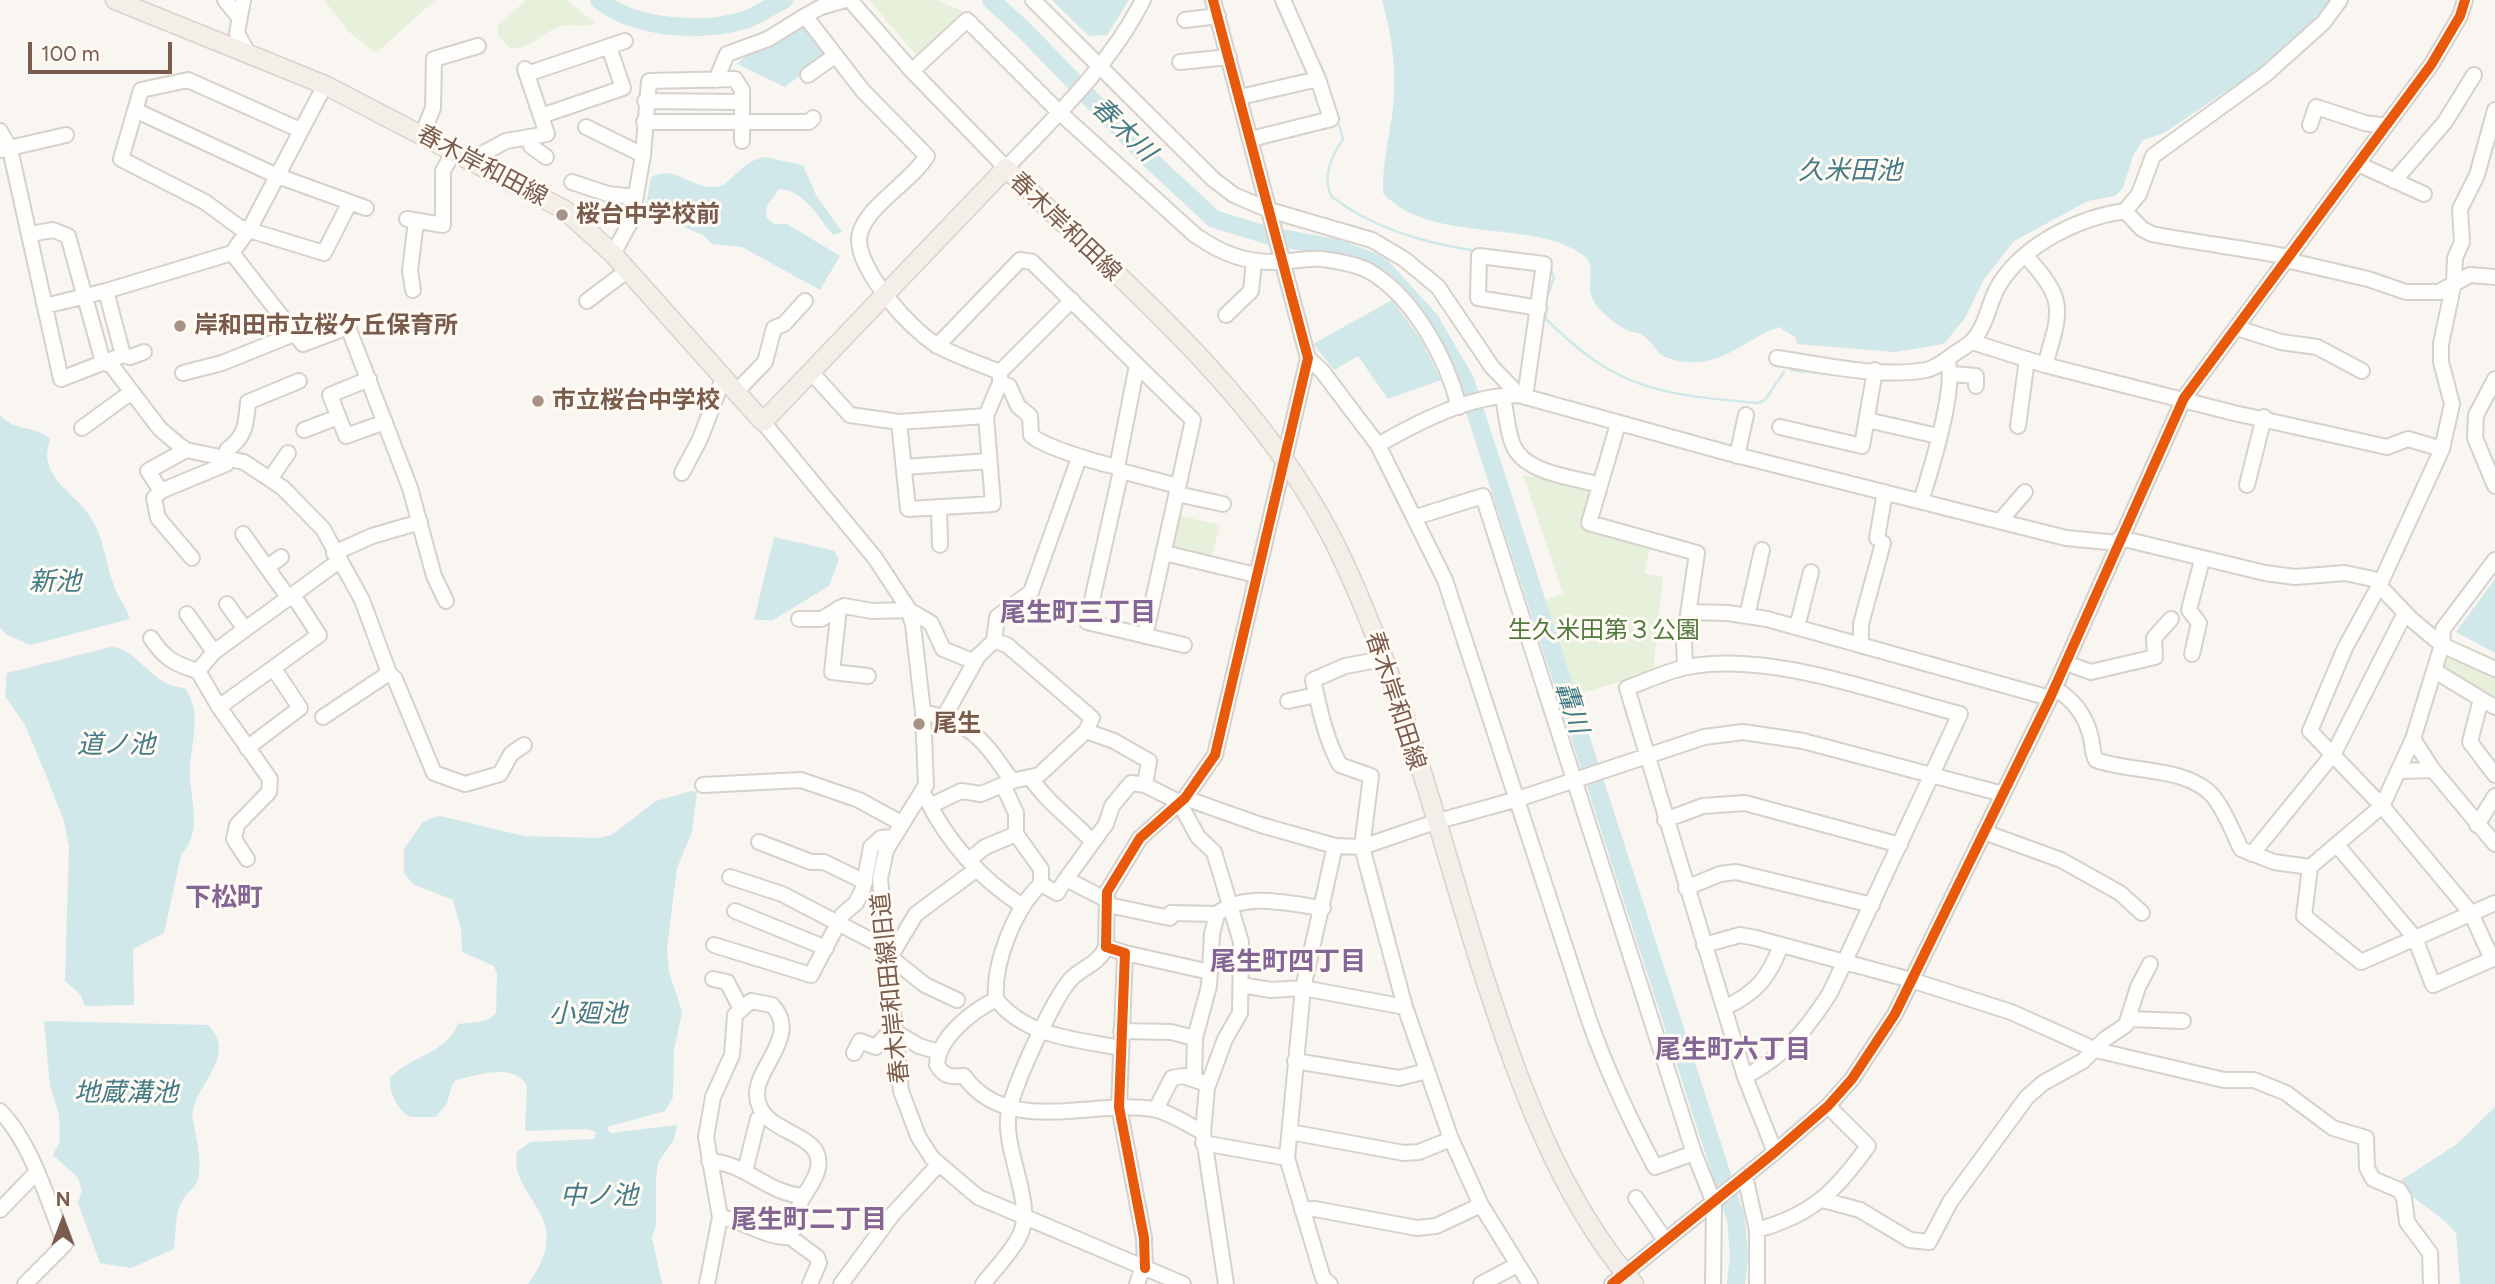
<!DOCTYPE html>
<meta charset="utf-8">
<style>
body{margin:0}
#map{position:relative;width:2495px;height:1284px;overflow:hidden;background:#f9f5f0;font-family:Figtree,sans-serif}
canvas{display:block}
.north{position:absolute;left:28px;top:1186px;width:70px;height:70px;-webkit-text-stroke:5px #fffaf3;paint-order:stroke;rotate:0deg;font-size:19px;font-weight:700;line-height:28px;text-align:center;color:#7a5c4d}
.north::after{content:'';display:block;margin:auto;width:24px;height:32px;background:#7a5c4d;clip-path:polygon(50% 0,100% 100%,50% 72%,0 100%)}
.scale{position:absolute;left:28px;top:42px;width:144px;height:32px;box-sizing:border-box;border:4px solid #7a5c4d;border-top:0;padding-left:9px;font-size:21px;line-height:24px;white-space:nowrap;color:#7a5c4d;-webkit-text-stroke:5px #fffaf3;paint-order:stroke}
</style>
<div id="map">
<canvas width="2495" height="1284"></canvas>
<div class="north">N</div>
<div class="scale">100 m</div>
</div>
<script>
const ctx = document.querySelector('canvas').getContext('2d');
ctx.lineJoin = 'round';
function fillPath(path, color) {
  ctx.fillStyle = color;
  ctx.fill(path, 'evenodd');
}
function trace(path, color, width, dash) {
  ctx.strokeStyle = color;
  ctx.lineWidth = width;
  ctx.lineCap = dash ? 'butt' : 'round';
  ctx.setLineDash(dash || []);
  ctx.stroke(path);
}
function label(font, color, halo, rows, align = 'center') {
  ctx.font = font + ' Figtree,"Noto Sans JP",sans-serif';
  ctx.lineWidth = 6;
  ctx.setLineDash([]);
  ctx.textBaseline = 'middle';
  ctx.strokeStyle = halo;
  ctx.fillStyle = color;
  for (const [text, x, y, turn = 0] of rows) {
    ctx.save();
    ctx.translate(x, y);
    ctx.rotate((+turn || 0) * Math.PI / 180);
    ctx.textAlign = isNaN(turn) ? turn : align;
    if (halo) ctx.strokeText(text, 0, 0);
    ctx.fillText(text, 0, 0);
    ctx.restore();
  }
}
fillPath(new Path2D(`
 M324,0h111l-59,53 -27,-21z
 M526,0h41l28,23c-12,6 -27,-1 -39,5 -18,8 -24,21 -46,20l-12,-12v-10z
 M869,0h68l29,13 -50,42z
 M1523,475l76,15 -14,35 67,16 -8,32 19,4 -10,95 -85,25 -30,-95 25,-8z
 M1177,515l43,10 -9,35 -37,-8 -4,-6z
 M2446,652l49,21v25l-53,-29z`), '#e7f0db');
fillPath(new Path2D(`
 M1052,0h77l-22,35 -18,1z
 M1382,0h950l-56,58 -112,75 -21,7 -10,16 -10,32 -8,8 -27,5 -74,40 -30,38 -19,39 -21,26 -49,8 -98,-8 -2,-7 -16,-10c-40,15 -60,45 -108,32 -14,-3 -16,-15 -27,-23 -5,-4 -10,-3 -15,-5 -13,-6 -34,-22 -38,-36 -4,-14 6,-30 -8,-40 -49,-37 -154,-10 -200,-62 -1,-29 7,-57 10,-86 4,-36 -1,-72 -11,-107z
 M798,27l8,1 19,28 -40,31 -48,-23 10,-10z
 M764,157l39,8 13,30 26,37 -9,3c-15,-18 -29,-45 -54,-46l-12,17 -1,11 8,7h13l53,32 -20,34 -78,-43 -30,-3 -9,-9 -27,-11 -14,-10 -12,-3 -4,-6 5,-28c24,-13 39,11 63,10 18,0 23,-24 50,-30z
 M1392,300l30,41 19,39 -53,19 -30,-43 -24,14 -21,-26z
 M0,415c15,17 33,10 50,23 0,6 -3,11 -3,16 0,27 29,41 42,61 15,22 16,46 25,71 4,12 12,20 16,33l-100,26 -24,-11 -6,-7z
 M774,537l53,12 7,2 5,9 -10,26 -56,34h-19z
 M2495,579v74l-39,-21z
 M111,647c27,0 38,39 74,41 17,24 7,51 5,79 -2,30 15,62 -9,88l-17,78 -31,16 1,56 -49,1 -5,-12 -15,-13 4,-135 -5,-25 -18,-46 -21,-50 -20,-29 2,-23z
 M691,791l6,1 -5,40 -15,36 -10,81 2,23 13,40 -8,38 -1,47 -8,14 -58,16 3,6 67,-8 -3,14 -16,24 -2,15v48l-4,11 10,47h-134c52,-69 -21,-86 -11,-132l13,-10 64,-3 2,-7 -9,-3 -62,2 2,-45c-13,-24 -49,-11 -71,-6l-4,5 -5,18 -11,14h-25c-13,-5 -22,-25 -21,-39 22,-24 54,-22 68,-54l27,-3 11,-7 1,-40 -3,-8 -32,-14 -1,-23 -8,-29 -40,-16 -9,-11v-24l18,-26 8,-4 10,-3 84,20 76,2 13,-4 43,-33z
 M44,1021l164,4c33,33 -20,64 -15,95 3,17 8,37 6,54 -1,14 -11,16 -17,27 -7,11 -6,35 -8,48l-43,19 -31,-5 -22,-60 4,-13 -4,-12 -25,-23 7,-14 -1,-27 -9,-28z
 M2495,1107v177h-35l-4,-51c-18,-22 -40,-30 -59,-50l60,-39z`), '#d0e8ea');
trace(new Path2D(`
 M1337,118l6,21c-11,17 -22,38 -11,58 42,32 95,47 146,54
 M1549,264l5,14 -8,21v20c72,72 114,75 211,84l8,-3 19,-28
 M1954,364l12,-10
 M1791,370l73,8`), '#d0e8ea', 2.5);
trace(new Path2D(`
 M599,0c36,29 103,33 146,20 13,-5 26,-14 39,-20
 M991,0l33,30 121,125 69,64 56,17 66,12 44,17 50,55 35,60 271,839 3,37 -3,28`), '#d0e8ea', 18);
const minor = new Path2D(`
 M225,0l13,16
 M243,0l-6,33 10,18
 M845,0l-24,7 -16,9 58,75 64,65c-16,26 -59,49 -67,77 -9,32 54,101 80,114 19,10 40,17 60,25l72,-72
 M850,0l62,71 94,97c50,-52 104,-103 137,-168
 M1033,0l181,180 20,15 35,15 103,30 32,19 34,28 54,80 27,28 209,58 338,85 52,5
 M1283,0l35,79
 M1185,20l33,-4
 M1180,62l49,-5
 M912,71l55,-51 92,92 136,123c27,19 51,28 84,27 15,-1 28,-4 43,-3 15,2 34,5 47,12 45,26 78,88 90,136
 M527,74l98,-33
 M808,75l25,-18
 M716,80l11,-26 41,-15 37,-23
 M1240,97l78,-18 13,40 -80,20
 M645,101l97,1
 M137,111l138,64 91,33
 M541,116l82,-28 -14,-41
 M644,122h165l4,-4
 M2310,125l6,-18 49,16 21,3
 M586,127l57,28
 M300,130l-112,-50 -47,10 -20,69 84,43 34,25 85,26 26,-51
 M0,131l10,18 51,230 62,-24 7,2 14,-5
 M422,135l11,-27 1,-49 44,-13
 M529,137l2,9 15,11
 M1,150l65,-15
 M471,160l35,-19 41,-7 -22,-65
 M2358,164l66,30
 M2394,181l51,-59 29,-47
 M572,182l36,12 27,3
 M2125,211l17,18 10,5c46,9 91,14 137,23
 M407,219l36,6v-54l11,-20
 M30,234l23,-4 15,6 35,126 9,4 48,63 19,16 7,5 58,12 39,26 40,41 39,71 27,73 6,6 39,94 31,11 35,-10 11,-20 13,-9
 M232,253l71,91 45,-17 62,161 24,88 12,25
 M613,254l19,-35 11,-64 6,-74 86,-2 7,11v51
 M2026,256c41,45 35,54 19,109
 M2286,260l82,19 38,13h33l31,-17 25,2
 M413,290l-3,-19 6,-50
 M106,291l17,64
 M587,301l41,-31
 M45,306l61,-15 126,-38 18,-25 75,-143
 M1226,315l25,-24 3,-30
 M2237,328l44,14 36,5 45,24
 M1972,342l73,23 189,48 153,34 21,-8 34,10
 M937,346l83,-86 12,2 161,158 -48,216
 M1308,358l14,13 56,74 67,135 143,437c18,52 41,101 67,150l39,-14
 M1777,358c47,7 102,20 149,12 10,-2 20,-10 28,-16 5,-4 12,-7 17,-12 16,-15 17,-39 28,-57 25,-41 81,-68 126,-74l14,-17 14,-38 113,-82 58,-52 16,-22
 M811,372l39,43 49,7 87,-6 14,-33
 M183,373l39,-10 72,-29
 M1000,373v10l9,3 9,20 12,10 1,19c12,12 68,28 86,32l4,4
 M1952,374l24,2v10
 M369,379l-39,16 16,41 39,-14
 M2495,379l-19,36 -1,23 20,48
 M736,392l29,-30 9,-34 10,-4 21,-23
 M1503,396c3,16 4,34 10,49 12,29 60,32 87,40
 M1525,397l19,-133 -65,-8 -1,42 61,10
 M1867,420l71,16
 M763,422l112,136 33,50 5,17 10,87 3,73 -40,65 -6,29 21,212 17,45 14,22 46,39 205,87
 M899,422l9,87 85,-5 -7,-88
 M1618,424l-29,99 108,30 -13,89 1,25
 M2018,426l9,-67
 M1780,427l82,19 13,-76
 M82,428l48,-35
 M304,430l34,-13
 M1378,445c42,-24 92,-50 141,-50
 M186,450l-38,21 13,20 65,-27 1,-14c19,-14 19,-26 21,-48l51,-21
 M1737,456l9,-41
 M904,467l85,-6
 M1117,467l20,-102
 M682,473l18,-34 23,-60
 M270,479l18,-26
 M2247,485l17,-68
 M1178,486l-57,-15 -34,151 97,23
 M161,491l-7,7 4,20 34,40
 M1177,494l46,10
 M1921,501c9,-28 37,-118 26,-141
 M939,508l1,37
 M1416,517l67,-21 211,657 20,50 -1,81
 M2000,521l25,-29
 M1877,538l8,-46
 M2120,538l145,35 30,4 50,-4 28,6 38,40 31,26 -29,94 -31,67 -72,61 -6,49 57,46 134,-59
 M334,553l38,-17 48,-14
 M1164,553l92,22
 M2495,560l-52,69 -1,16 53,24
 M268,567l13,-10
 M227,604l18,25
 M839,608l-7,64 36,4
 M1688,612l40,1 39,6 283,79
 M187,614l27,38
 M1747,616l15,-66
 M799,619h22l23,-13 28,5 37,-1 22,13 12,26 32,13
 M1797,627l14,-55
 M151,638c13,20 23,26 47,33l21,36 51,72 -1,13 -32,33 -3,14 13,20
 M1861,645v-21l22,-81
 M2192,654l7,-31 -10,-13 13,-50
 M1383,659l-38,7 -32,14c7,30 12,58 27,85l31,11 -9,71 43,160 46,132 30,66 49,79
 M2066,663l25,9 64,-15 -1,-19 17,-19
 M198,671l16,-19 125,-91
 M2435,671l46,28 -11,43 25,33
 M2054,688c19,11 32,28 37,50 2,8 1,15 5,22 35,13 90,6 117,36 12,15 20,36 28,53l33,13 36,5
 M2481,699l14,8
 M1288,701l28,-6
 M219,707l100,-72 -22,-34 -9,-4 -45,-63
 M923,712c49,10 62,30 89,69
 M323,717l66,-44
 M944,717l34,-61 16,-15 3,-24 34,-25 48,-134
 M1086,731l28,10 35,20 -4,24
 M2413,739l20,31 62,74
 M247,748l53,-40 -26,-39
 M2399,771l34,-1
 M1030,777c15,23 43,44 63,65
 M703,785l98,-5 58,20 42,23
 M1004,787l12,26v21
 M926,798c22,45 54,80 95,107
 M1185,798l76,27 74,21 27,1 73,-25 83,-23 186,-62 39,-5 60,9 200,53
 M930,806l31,-15 20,3 31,-13 27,-6 47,-44 6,-13 -85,-73 -13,-4
 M1665,820l38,-14 42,-3 155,42
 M2477,825l18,-29
 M1984,832l77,28 59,33 22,20
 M759,842l52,20h13l41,20
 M2337,845l78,93 18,47 62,-27
 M2252,854l82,-101 71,-140
 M969,860l16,-13 31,-13 25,35v15
 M730,877l52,17 104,54
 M1066,879l-9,14 -16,-9c-26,24 -48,79 -45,115 30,38 79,40 124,49
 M1686,888l34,-14 16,-2 136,33
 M1107,900l-41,-21 40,-55 6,-18 19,-23 14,2 34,17 19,35 16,15 27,90 -1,71 -15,26 -18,49 -4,44
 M1108,905l62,13 1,-5 46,1c27,-23 73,-10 106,-6
 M735,911l91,37
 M714,945l97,30 32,-61 13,-11 7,-14 8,-42 10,-9 12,-1
 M1704,945l36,-10 16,3 155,42 100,32 85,38 128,30h30l32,13 47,35 33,10 1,30 6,11 26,11 5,8 3,24 23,31 1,31
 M1125,953l85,19
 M890,957l35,28 32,15
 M887,958l3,-1 26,-43 61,-45
 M2492,959l-21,-46 -89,-107 -72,-75 35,-83 35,-64 62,-135 10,-45 -11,-42v-18l13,-62 1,-24 7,-16 -2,-33 17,-34 18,-65
 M713,979l14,3 13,25
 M1241,985l30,5 32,-2 102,19
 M996,999c-23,12 -58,38 -59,66 7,12 14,12 27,11 43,61 129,23 189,33 17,3 35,16 50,23l23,152
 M1724,1008c32,-15 45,-30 57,-63
 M2128,1019l55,2
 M894,1031l25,15 20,6
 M1121,1031l50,1 24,6
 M854,1053l6,-12 16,6 18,-21
 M1295,1061l104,17 28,-7
 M1745,1077c41,-23 60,-45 85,-84l130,-279c-82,-21 -189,-63 -273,-47 -20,4 -41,14 -60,21l118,389 30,75
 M1194,1078l1,-40 14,-52 3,-52 5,-20
 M1156,1109l16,-31 11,-2 18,6
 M0,1111c31,31 49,92 65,133l-40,40
 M1290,1132l114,21 15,-1 32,-13
 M1203,1143l84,15
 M709,1161c38,2 56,32 95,35
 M745,1171l13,-52 5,-3
 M1745,1176l12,54v54
 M1636,1198l29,42
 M1823,1200l37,10 50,30 19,2 21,-40 77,-105 16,-14 40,-22 22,-22 21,-14 12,-38 12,-23
 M0,1210l37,-38
 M1302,1210l13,-1 102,19 19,-2 45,-21
 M720,1217c23,3 47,22 70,20l27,20 2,6 -9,21
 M1757,1230c55,-15 79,-39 111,-84l-40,-40
 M1145,1268l-1,-30 -25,-131 6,-154 -19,-6 1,-55 33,-54 45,-40 30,-43 93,-397 -95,-358
 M707,1284l13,-67 -14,-80 7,-40 19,-42 3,-40 16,-14 21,4c29,30 -16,61 -15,90 2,42 68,34 61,73 -2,12 -11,22 -17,33 -6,12 -3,25 -11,36
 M841,1284l52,-70 45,-49
 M983,1284c12,-15 27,-30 36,-47 18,-33 -18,-87 -10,-127 6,-27 44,-111 62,-131 13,-13 27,-14 35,-32
 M1137,1284l6,-17
 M1330,1284l-7,-6 -36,-120 16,-170 32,-142
 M1481,1284l36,-19
 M1612,1284l163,-132 53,-46 24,-27 43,-65 155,-316 134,-300 247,-333 29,-49 5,-16`);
const major = new Path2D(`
 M115,0l210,85 240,125 48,44 150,168 243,-254c121,119 263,233 336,390 61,130 96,273 139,409 36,110 76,228 153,317`);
trace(minor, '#d7d1cb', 18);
trace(major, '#dad1cc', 21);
trace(minor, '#fefefd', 14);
trace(major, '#f3eee8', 18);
trace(new Path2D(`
 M1145,1268l-1,-30 -25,-131 6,-154 -19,-6 1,-55 33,-54 45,-40 30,-43 93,-397 -95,-358
 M1612,1284l163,-132 53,-46 24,-27 43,-65 155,-316 134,-300 247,-333 29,-49 5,-16`), '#e8590c', 10);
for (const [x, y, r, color] of [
 [562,215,7,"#a69286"],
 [180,326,7,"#a69286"],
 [538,401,7,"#a69286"],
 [919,724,7,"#a69286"]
]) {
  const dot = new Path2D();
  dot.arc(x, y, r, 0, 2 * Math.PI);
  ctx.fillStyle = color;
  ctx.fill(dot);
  trace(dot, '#fffaf3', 2.5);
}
label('24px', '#7a5c4d', '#fffaf3', [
 ["春木岸和田線",482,166,28],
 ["春木岸和田線",1065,227,44],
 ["春木岸和田線",1395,701,72],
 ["春木岸和田線旧道",891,988,-96]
]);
label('bold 24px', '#7a5c4d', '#fffaf3', [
 ["桜台中学校前",576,215],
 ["岸和田市立桜ケ丘保育所",194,326],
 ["市立桜台中学校",552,401],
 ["尾生",933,724]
], 'left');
label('24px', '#537a41', '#fffaf3', [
 ["生久米田第３公園",1604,631]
]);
label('italic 26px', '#437c86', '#fffaf3', [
 ["春木川",1123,130,44],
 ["久米田池",1850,171],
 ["新池",55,582],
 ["轟川",1571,708,72],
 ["道ノ池",116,745],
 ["小廻池",588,1014],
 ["地蔵溝池",126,1093],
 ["中ノ池",599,1196]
]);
label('bold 26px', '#846695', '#fffaf3', [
 ["尾生町三丁目",1078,613],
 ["下松町",224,898],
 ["尾生町四丁目",1288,962],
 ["尾生町六丁目",1733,1050],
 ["尾生町二丁目",809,1220]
]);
</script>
